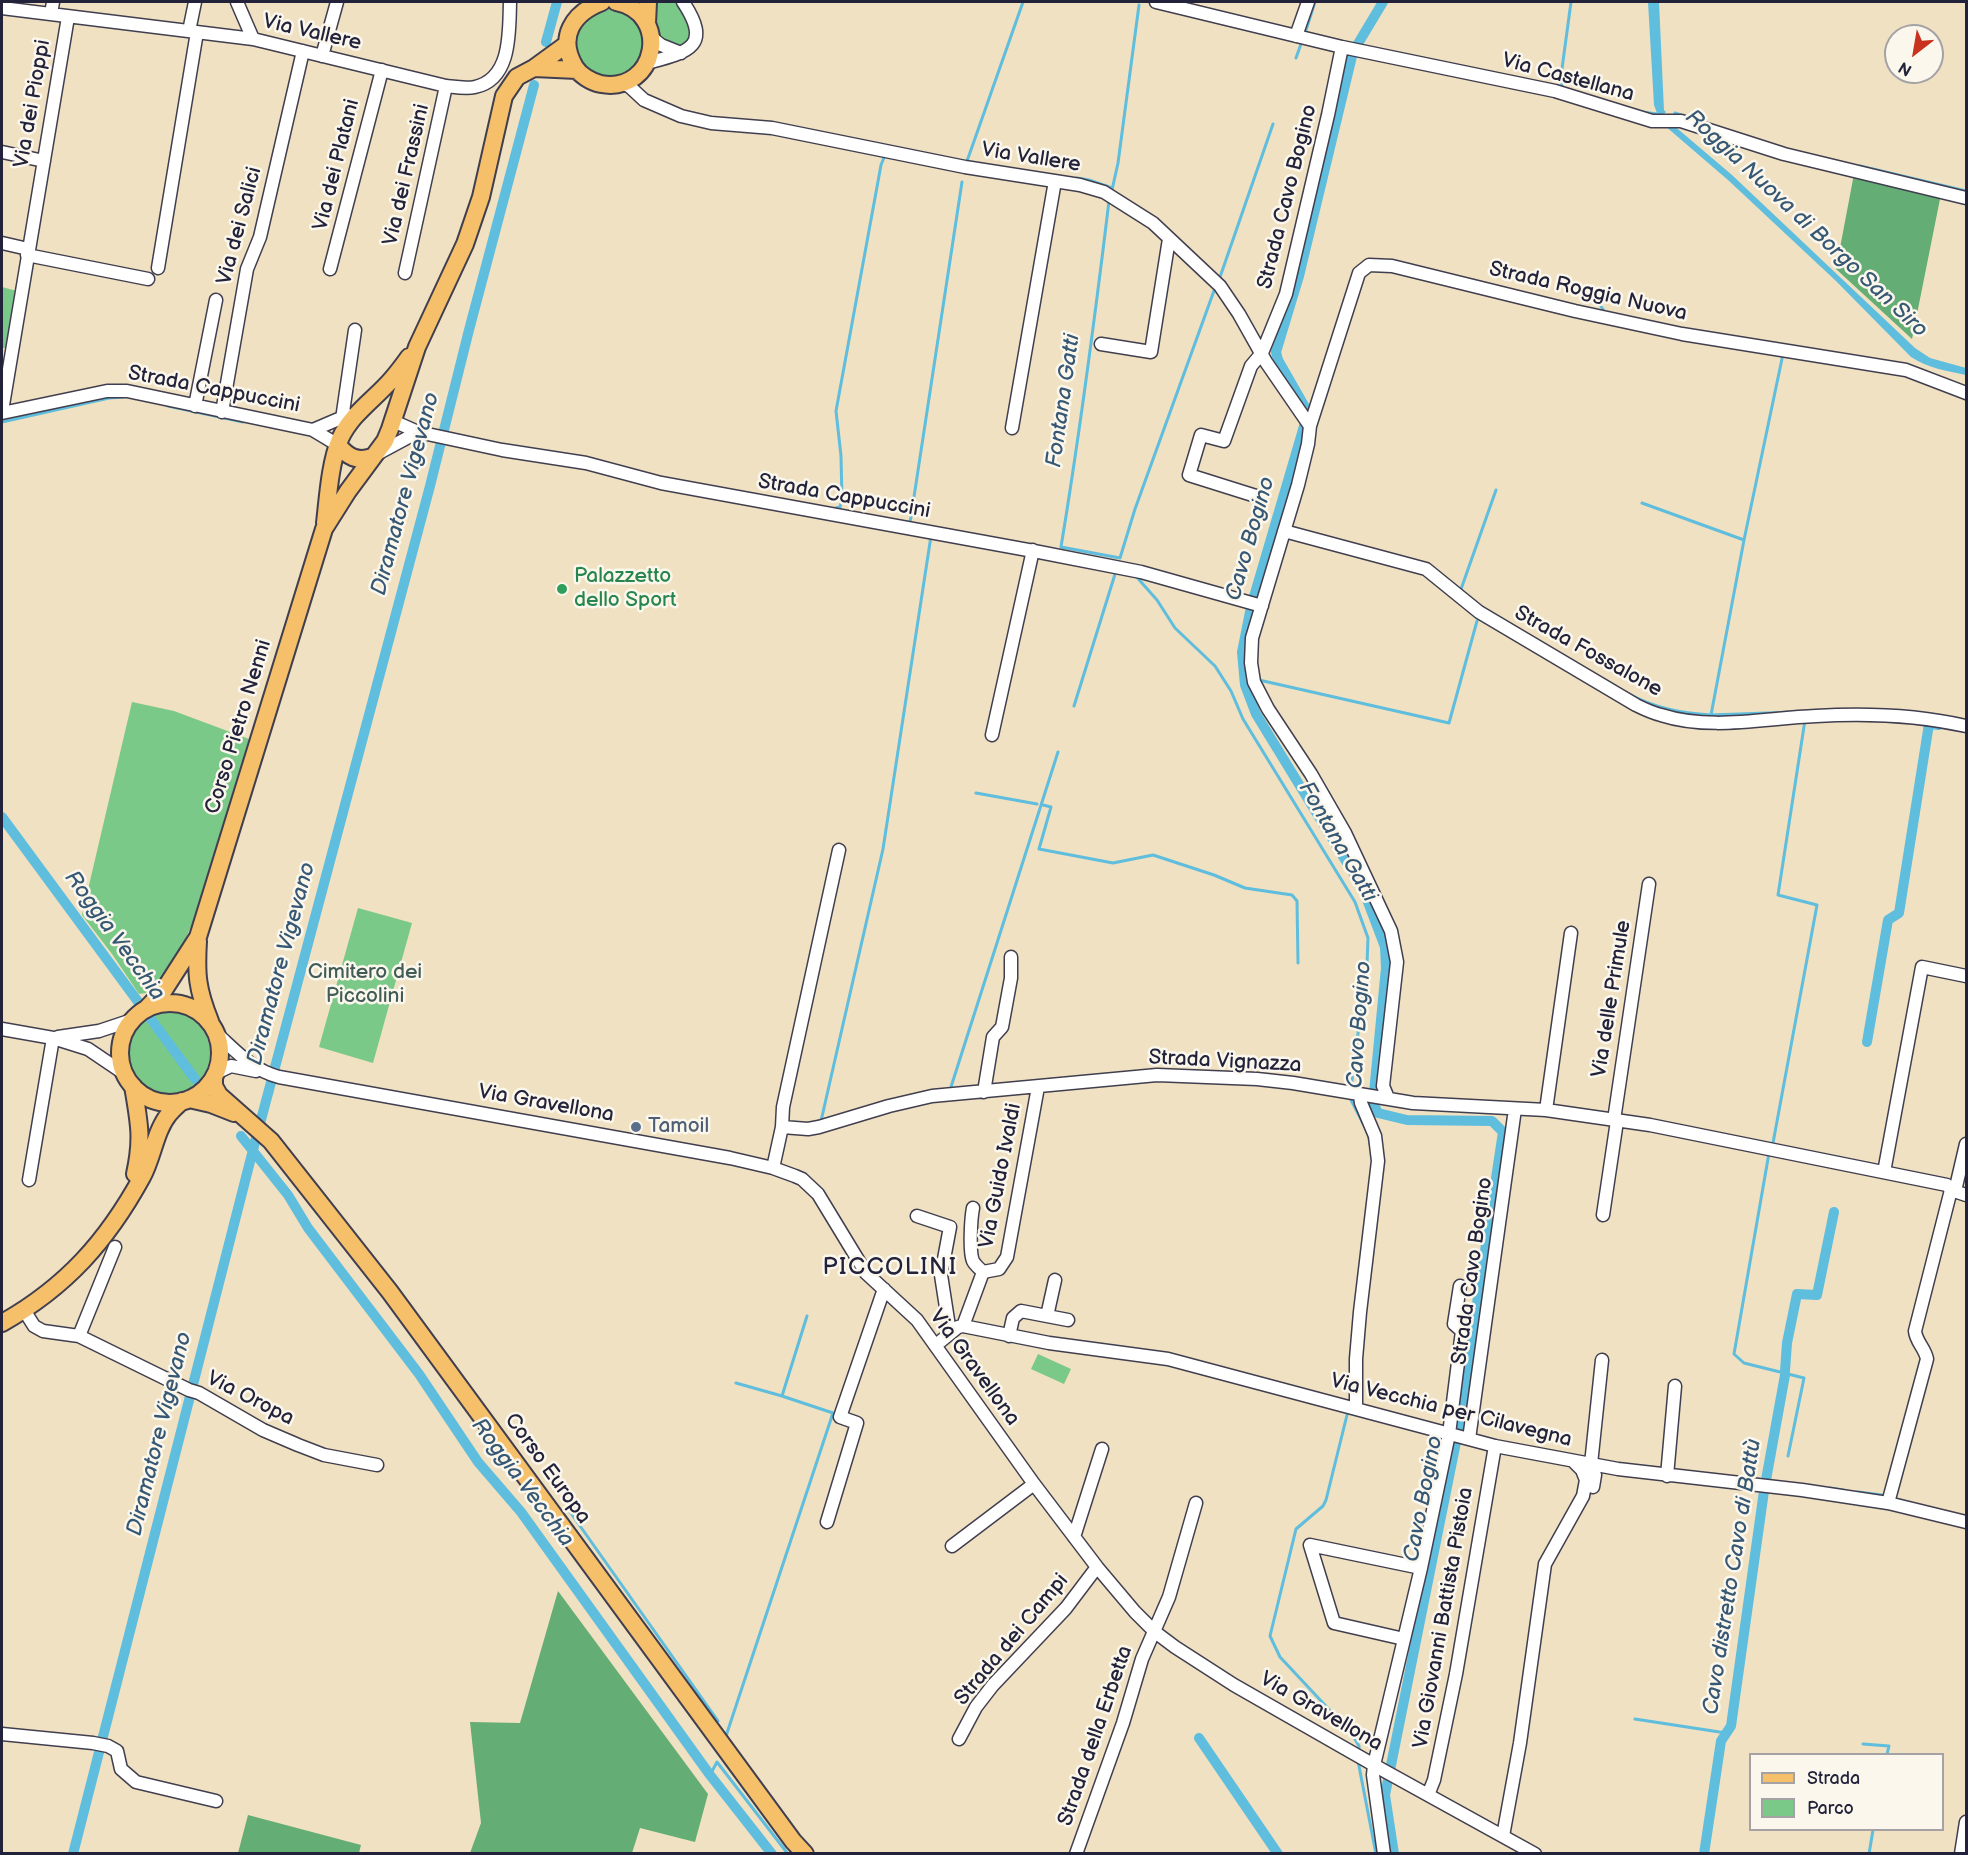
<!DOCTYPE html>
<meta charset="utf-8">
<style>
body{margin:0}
#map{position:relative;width:1968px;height:1855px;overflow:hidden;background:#efe1c2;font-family:"Balsamiq Sans",sans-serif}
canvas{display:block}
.frame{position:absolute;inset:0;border:3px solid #22223b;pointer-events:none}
.legend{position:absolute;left:1749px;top:1753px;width:195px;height:78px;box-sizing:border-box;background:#fbf7ec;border:2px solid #a4a2a5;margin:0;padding:8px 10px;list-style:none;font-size:18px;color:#22223b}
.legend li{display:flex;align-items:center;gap:12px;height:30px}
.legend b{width:30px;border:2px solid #a4a2a5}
.north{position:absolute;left:1884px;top:24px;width:60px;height:60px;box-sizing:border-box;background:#fbf7ec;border:2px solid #a4a2a5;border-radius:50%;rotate:211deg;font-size:16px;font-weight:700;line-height:24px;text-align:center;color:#22223b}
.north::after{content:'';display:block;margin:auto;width:21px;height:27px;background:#c8321e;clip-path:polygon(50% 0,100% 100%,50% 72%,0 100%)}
</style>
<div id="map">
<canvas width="1968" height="1855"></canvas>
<div class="frame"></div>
<ul class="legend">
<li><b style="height:8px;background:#f6c06b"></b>Strada</li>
<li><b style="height:16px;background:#7bc988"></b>Parco</li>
</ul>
<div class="north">N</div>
</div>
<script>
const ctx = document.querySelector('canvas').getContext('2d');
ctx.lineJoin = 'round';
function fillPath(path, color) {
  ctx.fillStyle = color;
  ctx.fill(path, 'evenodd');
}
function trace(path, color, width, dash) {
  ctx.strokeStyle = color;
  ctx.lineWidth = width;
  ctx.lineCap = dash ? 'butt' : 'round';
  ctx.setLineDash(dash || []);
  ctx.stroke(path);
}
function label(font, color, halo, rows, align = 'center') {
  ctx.font = font + ' "Balsamiq Sans",sans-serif';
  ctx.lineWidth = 5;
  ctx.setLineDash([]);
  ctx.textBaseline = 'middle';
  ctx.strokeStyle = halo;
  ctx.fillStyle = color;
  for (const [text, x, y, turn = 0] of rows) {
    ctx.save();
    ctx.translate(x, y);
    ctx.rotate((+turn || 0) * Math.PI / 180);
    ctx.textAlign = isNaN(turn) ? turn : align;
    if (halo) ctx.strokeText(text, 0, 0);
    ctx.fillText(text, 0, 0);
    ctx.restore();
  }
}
fillPath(new Path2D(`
 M653,2h22c6,8 19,21 16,33 -4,17 -27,10 -34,-1 -5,-9 -4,-22 -4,-32z
 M606,8c36,3 53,42 22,66 -6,4 -16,4 -23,6l-27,-16c-5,-40 -7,-37 28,-56z
 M2,287l15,4 -10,57h-5z
 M132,702l42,9 75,28 -57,185 -13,30 -17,24 -16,15 -7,1 -27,-40 -30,-39z
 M358,908l54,15 -39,140 -54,-16z
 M126 1053a42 42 0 1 1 84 0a42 42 0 1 1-84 0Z
 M1038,1354l33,15 -7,15 -33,-15z`), '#7bc988');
fillPath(new Path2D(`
 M1854,174l87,20 -29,145 -76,-70z
 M558,1591l150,203 -13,48 -55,-14 -8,25h-162l11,-30 -11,-101 50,1z
 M248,1815l113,30 -2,8h-121z`), '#64ad74');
fillPath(new Path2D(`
 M1648,2h11l5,109 -7,2 -3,-8z
 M1672,124l60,51 183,173 15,10 36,10v7c-19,-4 -38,-7 -55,-18l-75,-76 -108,-101 -64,-55z`), '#5fbddd');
trace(new Path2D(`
 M1306,30l9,-28
 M1296,58l5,-14
 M1564,88l-2,-1 -1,-11 10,-74
 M1642,112l15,2 7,-2
 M1675,113l9,3
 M966,164l57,-162
 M1860,166l106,25
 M1077,178l12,2 23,8
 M1112,190l6,-27 21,-158
 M1109,201c-14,116 -29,231 -48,346l59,11 15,-49 80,-221
 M1219,280l54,-156
 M1600,305l6,9
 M168,406l75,16
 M2,422l107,-24 14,-1
 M1642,503l102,37 -33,175 83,-3
 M832,509l8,-2 2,-7 -1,-44 -5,-45 45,-246 4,-10
 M910,523l52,-341
 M1744,540l39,-186
 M1134,574l23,26 18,28 40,38 16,25 12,28 112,183 13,36 -1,26 -16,124
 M1460,592l36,-102
 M1259,680l190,43 28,-102
 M1627,693c27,15 54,20 84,22
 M1074,706l42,-135
 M976,793l61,11
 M1043,805l8,2 -12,42 74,14 40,-8 61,20 31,13 47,7 5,6 1,62
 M950,1090l108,-338
 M1351,1095l-1,3 18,35 2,11
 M821,1121l62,-272 48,-313
 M1773,1143l44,-238 -39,-10 27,-175
 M1769,1153l-35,201 10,9 60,15 -16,78
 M736,1383l46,13
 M1347,1415l-21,85 -3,6 -27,23 -26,107 10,21 72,77 7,12v6
 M1830,1488l13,2
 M1858,1492l24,3
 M568,1509l150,212
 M1635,1719l91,14
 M726,1736l107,-323 -51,-17 25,-80
 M1863,1744l26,2 -2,8
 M1358,1761l18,93
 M710,1775l7,-13 71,92
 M1869,1854l4,-24`), '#5fbddd', 3);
trace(new Path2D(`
 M1383,2l-30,50 -54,224 -23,76 2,8 28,49 1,7 -56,191 -9,45 3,33 11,29 107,175 22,58 1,21 -13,135 5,10 29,7 85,1 11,11 -47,310 -71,353 9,59
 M546,42l11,-40
 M2,817l193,262
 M1867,1042l21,-122 11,-7 30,-189 10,1
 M241,1136l47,59 20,33 111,146 59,88 43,50 189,263 62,79
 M1785,1371l2,-28 10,-49 20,1 17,-83
 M1199,1738l79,116
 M73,1854l181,-708 176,-660 39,-156 65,-245
 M1704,1854l17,-113 10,-15 33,-235 21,-116`), '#5fbddd', 10);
const minor = new Path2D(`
 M237,2l16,37
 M1156,2l186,45 213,44 97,30h29l103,33 182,44
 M2,8l251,31 193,47c9,1 20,3 29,1 37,-8 34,-56 35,-85
 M51,14l2,-12
 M189,31l6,-29
 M1296,36l12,-34
 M651,37l10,8 20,8
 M322,56l15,-54
 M647,63c41,-11 66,-16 36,-61
 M622,83l8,4 14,13 37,16 30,7 61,5 193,39 115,18 24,7 49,31 67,63 19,28 27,48 44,64
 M2,152l42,9
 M2,243l26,6
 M27,255l121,24
 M158,268l39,-236
 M330,269l52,-199
 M405,273l41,-187
 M1101,344l50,8 18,-113
 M195,406l21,-106
 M2,411l66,-394
 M222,412l25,-143 13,-32 43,-186
 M2,413l105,-22h20l186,39 25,15
 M342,419l13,-89
 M393,421l25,11 84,18 84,13 75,20 378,69 102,20 121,34
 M1012,428l43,-247
 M313,430l35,-15
 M379,453l39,-21
 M1259,497l-70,-22 12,-40 23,6 27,-75 11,-13 24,-59 42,-179 14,-68
 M1284,531l142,38 53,43 157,93c8,4 17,8 25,10 50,16 104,3 155,1 50,-3 101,-1 150,10
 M992,735l41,-185
 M2,1029l51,9 35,11 37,25
 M216,1033c20,18 36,37 63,44l451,81 43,10 22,8 7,3 16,15 48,79 51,47 117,164 63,83 38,45 20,20 20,15 59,38 147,84 154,85
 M58,1037l41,-6 33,-11
 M216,1073l15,-7 25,5
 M984,1092l9,-55 9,-10 9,-49v-21
 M1388,1098l-5,-12 14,-124 -6,-31 -46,-98 -34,-59 -43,-65 -14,-27 -3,-19 1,-25 46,-153 10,-41 2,-18 49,-153 10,-8 23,1 183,45 107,23 224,36 60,23
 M1546,1110l25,-177
 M1614,1120l35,-236
 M782,1127l26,2 11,-2 70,-21 43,-10 225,-21 100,4 36,4 120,20 133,7 104,15 297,60 4,5 15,5
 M773,1168l9,-41 1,-20 56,-257
 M1884,1172l38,-205 44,9
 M29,1180l24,-142
 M1955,1191l11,-47
 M973,1208c-2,10 -4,44 0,53 2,4 7,8 10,11
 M1603,1215l14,-94
 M917,1216l33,11 -9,48 9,58
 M24,1310l10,16 9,5 36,5 110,54 10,3 64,37 35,15 26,10 53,10
 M1047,1316l21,4
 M963,1326l20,-54 16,-3 8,-12 31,-170
 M79,1336l36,-89
 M1009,1336l4,-18 8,-7 26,5 8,-36
 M936,1345l22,-18 5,-1 86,17 119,16 327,87 123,23 184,21 86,13 78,19
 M1356,1409v-50l4,-47 18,-151 -3,-25 -14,-33 -1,-8
 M1469,1439l46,-330
 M1667,1476l8,-90
 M1593,1487l2,-12 -4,-11 11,-104
 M1888,1503l39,-144c-2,-11 -11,-17 -12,-28l36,-141
 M827,1522l30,-99 -17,-6 44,-128
 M1074,1537l28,-88
 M952,1546l82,-62
 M1404,1639l-70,-16 -24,-78 111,23
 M2,1734l91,9 15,3 9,5 4,18 15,13 80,19
 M959,1739l17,-32 17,-22 73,-77 31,-41
 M1428,1795l6,-15 22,-106 39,-228
 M1503,1836l17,-93 25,-179 38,-68 3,-16 -4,-10 -9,-9
 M1076,1854l47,-131 19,-64 27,-62 27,-94
 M1384,1854l-11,-79 1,-10 47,-197 28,-134 13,-103 -8,-7 6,-38
 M1961,1854l5,-32`);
const major = new Path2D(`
 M602,2c-29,11 -45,35 -27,65 5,8 16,15 26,17 56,10 71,-71 15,-82
 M647,23l1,-21
 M534,68l43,2
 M338,445c10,12 19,17 34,12
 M325,523c3,-26 5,-60 15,-84 11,-25 35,-40 52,-60 6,-7 12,-15 17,-22
 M198,941c-2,33 -1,48 12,80
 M120 1053a50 50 0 1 1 100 0a50 50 0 1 1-100 0Z
 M147,1008l17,-18 34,-53 126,-408 24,-38 37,-50 5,-12 27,-82 48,-103 16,-47 23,-101 13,-19 17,-9 33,-24
 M214,1077v9l5,9 52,46 119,151 403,549 12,13
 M133,1086c6,36 10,52 2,88
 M189,1099l22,5 23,9
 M2,1323c64,-36 105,-82 140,-146 11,-20 13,-46 27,-63 4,-5 9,-9 13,-13`);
trace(minor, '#413f4f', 15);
trace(major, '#413f4f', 20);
trace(minor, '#fff', 12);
trace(major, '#f6c06b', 16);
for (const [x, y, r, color] of [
 [562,589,6,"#2e9e5b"],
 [636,1127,6,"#5c6f8a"]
]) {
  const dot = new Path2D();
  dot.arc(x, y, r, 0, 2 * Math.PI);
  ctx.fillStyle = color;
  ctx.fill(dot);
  trace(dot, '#fbf7ec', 2);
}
label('21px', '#22223b', '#fbf7ec', [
 ["Via Vallere",312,33,13],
 ["Via Castellana",1568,78,15],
 ["Via dei Pioppi",33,104,-80],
 ["Via Vallere",1031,158,9],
 ["Via dei Platani",337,165,-76],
 ["Via dei Frassini",407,175,-77],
 ["Strada Cavo Bogino",1288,197,-76],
 ["Via dei Salici",240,226,-75],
 ["Strada Roggia Nuova",1588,292,13],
 ["Strada Cappuccini",214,390,11],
 ["Strada Cappuccini",844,497,10],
 ["Strada Fossalone",1588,652,29],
 ["Corso Pietro Nenni",239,727,-73],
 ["Via delle Primule",1612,999,-81],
 ["Strada Vignazza",1225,1062,3],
 ["Via Gravellona",546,1104,10],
 ["Via Guido Ivaldi",1001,1176,-79],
 ["Strada Cavo Bogino",1473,1271,-82],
 ["Via Gravellona",974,1368,54],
 ["Via Oropa",250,1399,27],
 ["Via Vecchia per Cilavegna",1451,1411,14],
 ["Corso Europa",547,1469,54],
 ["Via Giovanni Battista Pistoia",1444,1618,-80],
 ["Strada dei Campi",1012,1640,-50],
 ["Via Gravellona",1321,1712,30],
 ["Strada della Erbetta",1096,1736,-71]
]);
label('21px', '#27864d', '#fbf7ec', [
 ["Palazzetto",574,577],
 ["dello Sport",574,601]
], 'left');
label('21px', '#415c56', '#fbf7ec', [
 ["Cimitero dei",365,973],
 ["Piccolini",365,997]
]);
label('21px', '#4e5e75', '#fbf7ec', [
 ["Tamoil",648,1127]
], 'left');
label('italic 22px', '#375874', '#fbf7ec', [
 ["Roggia Nuova di Borgo San Siro",1806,224,43],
 ["Fontana Gatti",1064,401,-82],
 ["Diramatore Vigevano",406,494,-75],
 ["Cavo Bogino",1251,539,-74],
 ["Fontana Gatti",1337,842,60],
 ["Roggia Vecchia",114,936,54],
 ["Diramatore Vigevano",282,964,-75],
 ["Cavo Bogino",1360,1025,-86],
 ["Diramatore Vigevano",160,1434,-76],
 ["Roggia Vecchia",522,1483,53],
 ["Cavo Bogino",1424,1499,-79],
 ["Cavo distretto Cavo di Battù",1733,1577,-81]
]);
ctx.letterSpacing = '1.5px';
label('24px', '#22223b', '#fbf7ec', [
 ["PICCOLINI",890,1268]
]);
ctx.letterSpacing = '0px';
</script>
